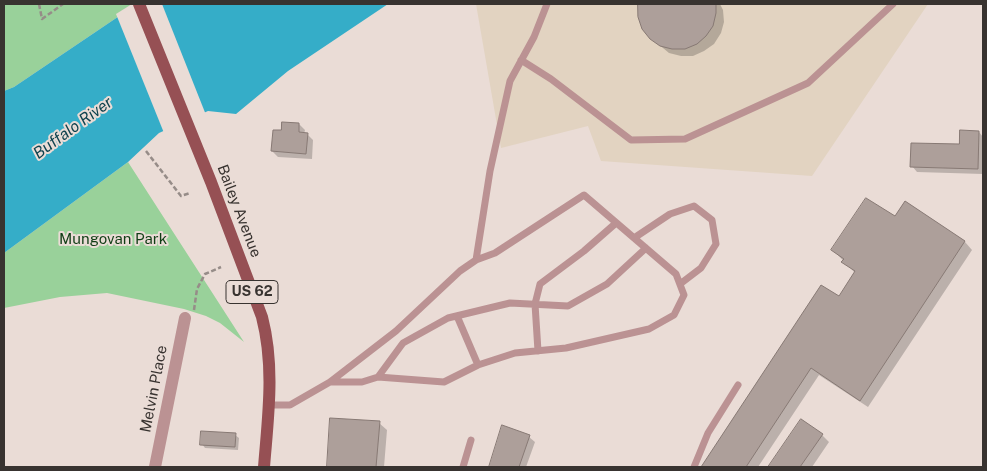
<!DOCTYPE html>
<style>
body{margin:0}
#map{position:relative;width:987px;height:471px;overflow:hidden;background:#eadcd6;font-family:"Public Sans",sans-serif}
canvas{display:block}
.frame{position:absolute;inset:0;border:5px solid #383330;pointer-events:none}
</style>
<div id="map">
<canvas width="987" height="471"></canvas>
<div class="frame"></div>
</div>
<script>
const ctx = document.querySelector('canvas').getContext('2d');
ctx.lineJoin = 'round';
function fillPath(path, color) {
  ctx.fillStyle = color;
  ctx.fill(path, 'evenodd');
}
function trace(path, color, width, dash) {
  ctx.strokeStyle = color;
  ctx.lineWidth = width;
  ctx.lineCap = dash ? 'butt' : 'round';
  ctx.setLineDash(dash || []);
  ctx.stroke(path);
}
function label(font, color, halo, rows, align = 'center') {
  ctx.font = font + ' "Public Sans",sans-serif';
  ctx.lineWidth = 4;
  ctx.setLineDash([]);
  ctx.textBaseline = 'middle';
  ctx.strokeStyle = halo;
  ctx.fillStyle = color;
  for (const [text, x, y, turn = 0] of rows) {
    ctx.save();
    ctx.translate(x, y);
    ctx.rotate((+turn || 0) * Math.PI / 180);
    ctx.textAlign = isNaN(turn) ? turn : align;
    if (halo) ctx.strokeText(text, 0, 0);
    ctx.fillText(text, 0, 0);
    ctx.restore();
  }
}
fillPath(new Path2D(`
 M476,4h452l-116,172 -211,-15 -13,-35 -87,22z`), '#e2d3c1');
fillPath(new Path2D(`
 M4,4h133l-123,83 -10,4z
 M128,162l116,180 -24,-19 -14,-7 -22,-7 -77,-16 -47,4 -56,11v-55z`), '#99d19a');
fillPath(new Path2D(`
 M137,4h251l-100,67 -52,43 -28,-3 -49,22 -31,29 -124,91v-162l10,-4z`), '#35adc8');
fillPath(new Path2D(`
 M132,4h30l44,111 -42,18 -48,-119z`), '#eadcd6');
fillPath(new Path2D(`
 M639,4h81l3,6 1,12 -3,11 -7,11 -10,7 -11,5h-12l-12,-3 -18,-15 -12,-21z
 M299,124l6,6 -1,4h3l6,6 -1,19 -34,-2 -6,-6 10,-20z
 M979,132l4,5v37l-66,-2 -5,-6 49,-20z
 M905,203l60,39 7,8 -104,157 -49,-32 -61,92h-56l119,-180 18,11 16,-25 -22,-23 62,-32z
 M331,419l48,4 8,7 -3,37h-56z
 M802,421l20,14 7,7 -17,25h-42z
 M503,427l26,10 6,5 -9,25h-35z
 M235,435l4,3 -1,12 -33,-2 -3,-4z`), '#0003');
const building = new Path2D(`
 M638,4h78v9l-3,13 -7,10 -9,8 -12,5h-13l-12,-3 -10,-7 -8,-10 -4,-12z
 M282,122l17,1v9l9,1 -2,21 -35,-3 2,-21h8z
 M960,130l19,1 -1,38 -68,-2 1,-24 48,1z
 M866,198l29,18 10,-15 60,40 -105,160 -49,-33 -65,99h-45l120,-182 18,11 16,-25 -14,-9 3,-3 -13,-9z
 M330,418l50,3 -4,46h-49z
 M801,419l22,15 -23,33h-32z
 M502,425l28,10 -11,32h-30z
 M201,431l35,2 -1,14 -35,-2z`);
fillPath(building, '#ad9f9a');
trace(building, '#877974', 1);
trace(new Path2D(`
 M39,4l3,15 21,-15
 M146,151l35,45 9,-3
 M194,310l3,-21 8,-15 16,-7`), '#968c88', 2.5, [5, 2.5]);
trace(new Path2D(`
 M521,60l30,19 80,61 54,-1 123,-56 85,-79
 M634,238l36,-24 24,-8 18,14 4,24 -15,24 -21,16
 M457,316l21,49
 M538,351l-3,-47 5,-20 44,-33 32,-28
 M378,377l25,-34 45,-25 62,-15 58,3 39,-22 39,-36
 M330,382h32l16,-5 66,5 34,-17 37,-12 51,-5 83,-19 25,-14 10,-20 -8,-21 -92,-79 -89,58 -19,7
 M269,405h21l40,-23 66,-51 64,-60 16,-11 14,-89 20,-90 24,-44 13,-33
 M463,467l8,-27
 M694,467l14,-34 30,-48`), '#bb9293', 7);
trace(new Path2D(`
 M155,467l30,-149`), '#bb9293', 12);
trace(new Path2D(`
 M139,4l72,178 51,135c13,50 6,100 2,150`), '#965054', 12);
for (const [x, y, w] of [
 [252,292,52]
]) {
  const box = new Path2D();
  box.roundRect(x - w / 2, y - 11.5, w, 23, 4);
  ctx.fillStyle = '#eadcd6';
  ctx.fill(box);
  trace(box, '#383330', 1);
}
label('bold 14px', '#383330', null, [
 ["US 62",252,292]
]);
label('15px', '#383330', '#eadcd6', [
 ["Bailey Avenue",239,211,69],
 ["Melvin Place",154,389,-79]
]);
label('15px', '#113e16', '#eadcd6', [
 ["Mungovan Park",113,239]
]);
label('italic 16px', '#0e424e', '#eadcd6', [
 ["Buffalo River",73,128,-36]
]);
</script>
